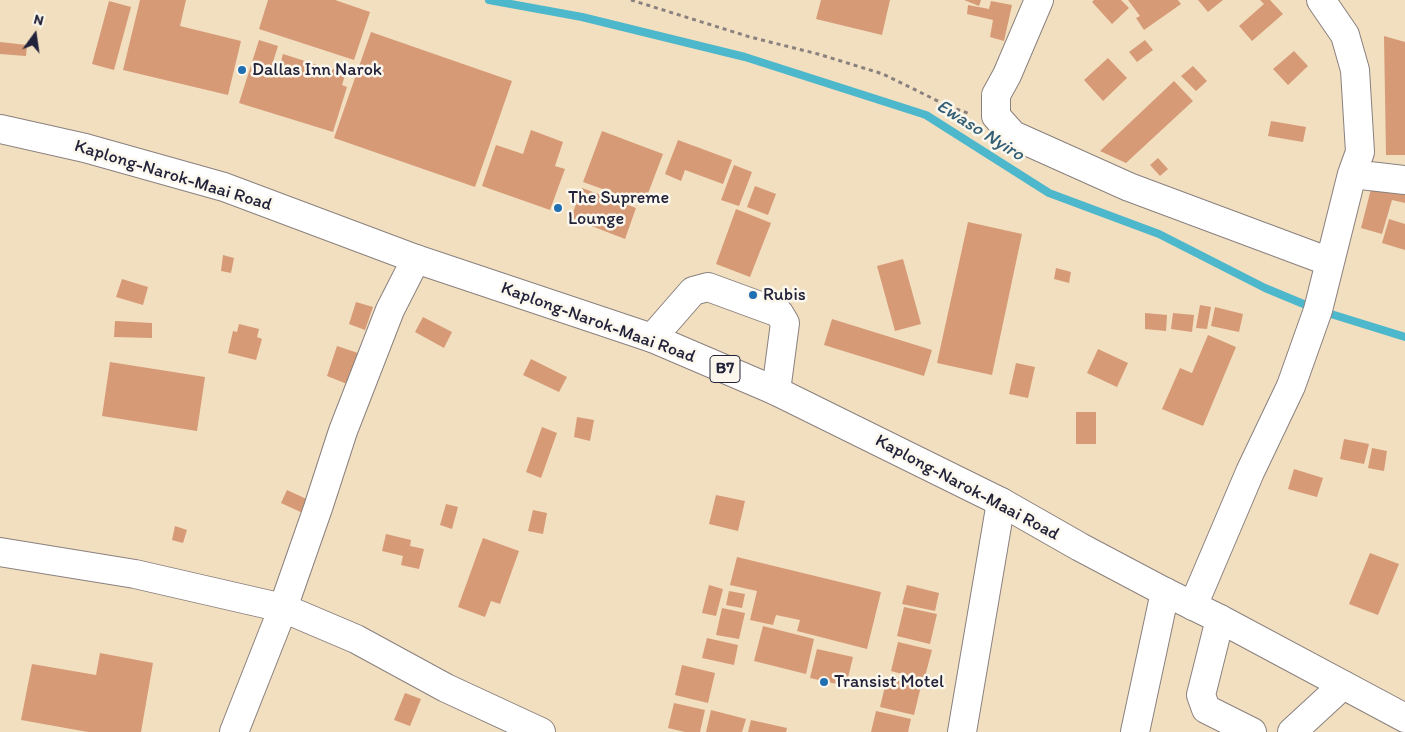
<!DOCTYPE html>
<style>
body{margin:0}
#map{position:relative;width:1405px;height:732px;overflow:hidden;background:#f1dfc0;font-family:Itim,sans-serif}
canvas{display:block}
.north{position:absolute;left:10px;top:10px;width:50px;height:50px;-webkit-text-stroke:4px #fbf7ec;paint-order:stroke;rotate:14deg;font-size:14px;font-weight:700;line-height:20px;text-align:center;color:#22223b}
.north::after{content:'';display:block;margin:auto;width:18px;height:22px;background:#22223b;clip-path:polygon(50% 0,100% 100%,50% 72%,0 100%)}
</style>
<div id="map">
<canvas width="1405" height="732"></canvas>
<div class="north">N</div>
</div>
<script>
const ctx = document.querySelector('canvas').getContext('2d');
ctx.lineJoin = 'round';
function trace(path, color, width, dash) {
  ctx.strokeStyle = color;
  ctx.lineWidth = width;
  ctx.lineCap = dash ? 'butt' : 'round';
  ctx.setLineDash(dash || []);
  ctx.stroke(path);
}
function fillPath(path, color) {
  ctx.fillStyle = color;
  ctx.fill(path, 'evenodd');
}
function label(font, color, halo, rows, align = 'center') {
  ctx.font = font + ' Itim,sans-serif';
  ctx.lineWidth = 5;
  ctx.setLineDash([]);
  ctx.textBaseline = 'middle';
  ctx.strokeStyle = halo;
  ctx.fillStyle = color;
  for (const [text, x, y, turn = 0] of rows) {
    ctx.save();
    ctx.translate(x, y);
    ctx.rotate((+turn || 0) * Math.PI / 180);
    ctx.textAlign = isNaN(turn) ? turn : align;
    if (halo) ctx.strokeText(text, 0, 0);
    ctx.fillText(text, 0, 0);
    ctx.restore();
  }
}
trace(new Path2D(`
 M489,0l93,17 163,40 181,58 123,78 110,41 106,54 53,22 87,27`), '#4db7cb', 8);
fillPath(new Path2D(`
 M140,0h46l-6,26 61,15 -13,54 -105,-25z
 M268,0h67l35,12 -16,48 -95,-31z
 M821,0h69l-8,35 -66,-16z
 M964,0h17l-2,6z
 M1094,0h27l8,8 -17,16 -20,-22z
 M1128,0h50l3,4 -37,26 -8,-12 4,-2z
 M1198,0h25l-15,12z
 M1260,0h10l13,14 -31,27 -13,-15 25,-22z
 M109,1l22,6 -17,63 -22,-6z
 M991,1l21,4 -8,36 -14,-4 3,-17 -26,-6 1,-9 21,4z
 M371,32l141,49 -37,106 -141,-49z
 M1384,36l21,6v113h-19z
 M259,40l19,6 -6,19 7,3 4,-14 50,16 2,-4 12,3 -5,16 5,2 -14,45 -94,-29z
 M1145,40l8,10 -16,12 -8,-10z
 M0,42l27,3 -1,11 -26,-2z
 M1294,51l14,15 -20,19 -15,-16z
 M1108,58l19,20 -24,23 -19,-21z
 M1193,66l14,15 -11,10 -15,-15z
 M1174,81l19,20 -67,62 -26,-12z
 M1271,121l35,6 -3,15 -35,-6z
 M531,130l32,12 -8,24 10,3 -15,41 -68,-24 14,-41 27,9z
 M602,131l61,23 -19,50 -61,-22z
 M678,140l54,20 -9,24 -38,-14 -4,11 -16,-7z
 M1158,158l10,11 -8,7 -10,-11z
 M734,165l18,7 -13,34 -18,-6z
 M755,186l21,8 -8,21 -21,-8z
 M582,188l54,20 -11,31 -54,-21z
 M1371,189h34v14l-13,-3 -10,34 -21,-6z
 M736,209l35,14 -21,54 -34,-13z
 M1389,219l16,5v26l-23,-7z
 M968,222l54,12 -30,141 -55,-12z
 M223,255l11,3 -3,15 -10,-2z
 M903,259l18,65 -26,7 -18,-65z
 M1056,268l15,4 -2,11 -15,-4z
 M122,279l26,8 -5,18 -27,-8z
 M356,302l17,5 -8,23 -16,-6z
 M1200,305l11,2 -4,22 -11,-1z
 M1215,307l28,7 -4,18 -28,-6z
 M1145,313l22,2 -1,16 -21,-2z
 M1173,313l21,2 -2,17 -21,-3z
 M423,317l29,15 -8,16 -29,-16z
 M832,319l100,31 -8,26 -100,-31z
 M115,321l37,2v15l-38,-1z
 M239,324l20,5 -2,8 5,2 -6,21 -28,-7 5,-22 4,1z
 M1208,335l28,12 -33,79 -41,-17 18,-41 12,5z
 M337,346l21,7 -11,31 -20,-8z
 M1098,349l30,14 -11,24 -30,-14z
 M531,359l36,18 -8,15 -36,-17z
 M110,362l95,15 -8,54 -95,-15z
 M1016,363l19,4 -7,31 -19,-4z
 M1076,412h20v32h-20z
 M577,417l17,3 -4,21 -16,-4z
 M542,427l15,6 -16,45 -15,-6z
 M1344,439l25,5 -5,20 -24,-5z
 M1372,448l15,3 -3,20 -16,-3z
 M1294,469l29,9 -6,19 -29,-8z
 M287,490l26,12 -6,13 -26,-12z
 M716,495l29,6 -7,30 -29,-7z
 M446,504l12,3 -6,22 -12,-4z
 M533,510l14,3 -4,21 -15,-3z
 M175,526l12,4 -4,13 -11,-3z
 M386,534l25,6 -1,6 14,3 -5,20 -18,-4 2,-9 -21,-5z
 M483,538l36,13 -19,53 -9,-3 -6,16 -27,-10z
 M1370,553l29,11 -21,51 -29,-11z
 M737,557l144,35 -14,57 -70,-18 3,-11 -24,-5 -3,10 -23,-5 7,-29 -27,-6z
 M709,585l14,4 -7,27 -14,-3z
 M907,585l32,8 -4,18 -33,-7z
 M729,591l16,3 -3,14 -16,-3z
 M904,607l33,7 -7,30 -33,-8z
 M722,608l23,5 -6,26 -23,-4z
 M763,626l51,13 -8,35 -52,-13z
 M707,638l31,7 -4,20 -32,-7z
 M898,642l34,8 -8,30 -33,-9z
 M817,649l36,8 -7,29 -36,-8z
 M100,653l53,10 -12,69h-53l-67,-12 11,-56 64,11z
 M682,665l33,8 -7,30 -33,-8z
 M887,678l34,8 -7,29 -34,-8z
 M405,693l16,6 -11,27 -16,-6z
 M674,703l31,7 -5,22h-15l-17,-4z
 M711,710l35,9 -4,13h-36z
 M876,711l35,8 -3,13h-37z
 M751,720l36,8 -1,4h-38z`), '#d79a76');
const minor = new Path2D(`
 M1039,0l-32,75 -11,20v21l17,19 116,52 201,75
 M1352,174l53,6
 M652,338l41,-47 15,-4 71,26 6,10 -9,68
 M0,552l135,22 148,34 73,31 90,49 95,44
 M1193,606l57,-134 41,-86 27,-76 34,-136 8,-22 -5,-82 -10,-35 -24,-35
 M1220,619l-19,76 5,14 46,23
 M234,732l49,-124 35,-100 25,-77 47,-121 26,-51
 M962,732l39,-230
 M1135,732l30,-140
 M1292,732l51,-47`);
const highway = new Path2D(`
 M0,129l85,19 139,39 192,72 236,79 124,53 225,111 79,45 85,45 55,27 185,99`);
trace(minor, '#8a807e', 30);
trace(highway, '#8a807e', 30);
trace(new Path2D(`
 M631,0l119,37 68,17 65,20 63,31 24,9`), '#8a807e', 3, [4, 4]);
trace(minor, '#fff', 28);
trace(highway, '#fff', 28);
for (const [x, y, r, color] of [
 [242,70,5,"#1f6fb2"],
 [558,208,5,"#1f6fb2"],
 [753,295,5,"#1f6fb2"],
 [824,682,5,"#1f6fb2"]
]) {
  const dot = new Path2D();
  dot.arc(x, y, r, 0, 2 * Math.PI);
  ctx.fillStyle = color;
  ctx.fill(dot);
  trace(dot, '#fbf7ec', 2);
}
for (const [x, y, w] of [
 [725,369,30]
]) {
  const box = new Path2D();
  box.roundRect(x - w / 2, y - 13.5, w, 27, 4);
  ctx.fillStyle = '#fbf7ec';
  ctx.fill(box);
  trace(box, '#22223b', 1);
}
label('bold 16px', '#22223b', null, [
 ["B7",725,369]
]);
label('18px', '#22223b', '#fbf7ec', [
 ["Dallas Inn Narok",252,70],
 ["The Supreme",568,198],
 ["Lounge",568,219],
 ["Rubis",763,295],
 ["Transist Motel",834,682]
], 'left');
label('18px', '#22223b', '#fbf7ec', [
 ["Kaplong-Narok-Maai Road",173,176,17],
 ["Kaplong-Narok-Maai Road",598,323,20],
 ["Kaplong-Narok-Maai Road",967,488,28]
]);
label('italic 19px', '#335e75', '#fbf7ec', [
 ["Ewaso Nyiro",980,131,32]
]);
</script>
